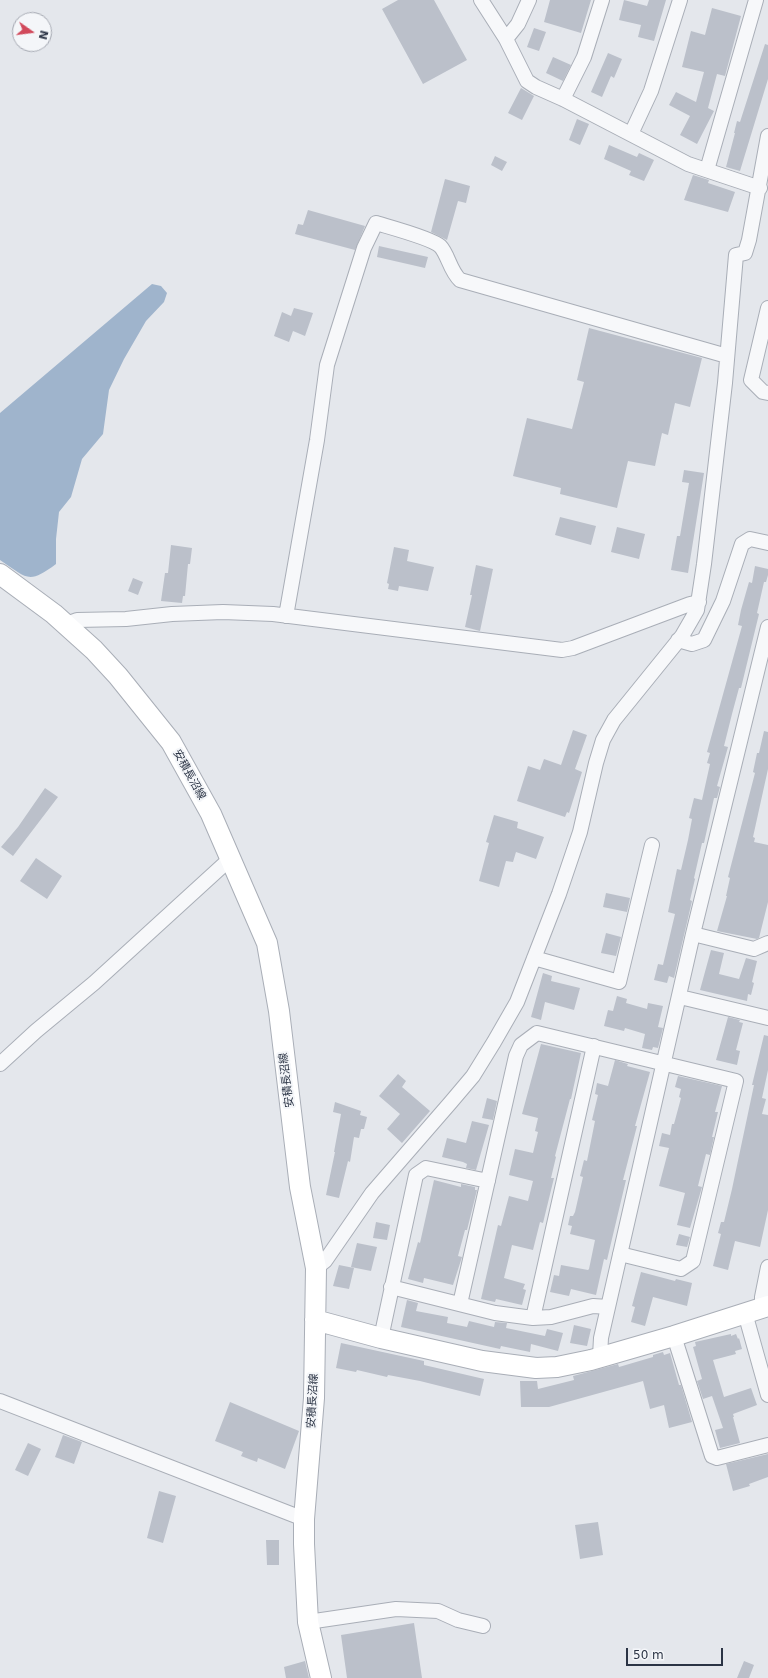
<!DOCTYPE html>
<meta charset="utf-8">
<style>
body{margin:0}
#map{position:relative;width:768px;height:1678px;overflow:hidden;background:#e4e7ec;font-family:"DejaVu Sans",sans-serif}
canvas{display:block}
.north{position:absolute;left:12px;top:12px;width:40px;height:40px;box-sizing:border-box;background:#f4f6f9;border:1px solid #a4a8b1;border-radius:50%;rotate:104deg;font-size:11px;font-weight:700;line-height:16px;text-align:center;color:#2b3445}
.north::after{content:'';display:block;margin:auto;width:14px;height:18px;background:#d1495b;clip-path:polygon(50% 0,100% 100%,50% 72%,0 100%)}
.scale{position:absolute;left:626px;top:1648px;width:97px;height:18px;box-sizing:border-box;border:2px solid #2b3445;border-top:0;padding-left:5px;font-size:12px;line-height:14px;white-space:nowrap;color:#2b3445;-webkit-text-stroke:3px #f4f6f9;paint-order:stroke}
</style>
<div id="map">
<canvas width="768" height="1678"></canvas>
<div class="north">N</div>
<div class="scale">50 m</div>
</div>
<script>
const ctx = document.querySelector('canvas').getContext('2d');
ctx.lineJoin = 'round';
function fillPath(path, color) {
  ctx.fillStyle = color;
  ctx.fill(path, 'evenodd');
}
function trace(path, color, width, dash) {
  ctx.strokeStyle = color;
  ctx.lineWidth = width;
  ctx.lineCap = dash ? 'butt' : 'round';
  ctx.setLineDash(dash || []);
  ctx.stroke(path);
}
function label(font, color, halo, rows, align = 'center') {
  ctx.font = font + ' "DejaVu Sans","Noto Sans JP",sans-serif';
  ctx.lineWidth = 4;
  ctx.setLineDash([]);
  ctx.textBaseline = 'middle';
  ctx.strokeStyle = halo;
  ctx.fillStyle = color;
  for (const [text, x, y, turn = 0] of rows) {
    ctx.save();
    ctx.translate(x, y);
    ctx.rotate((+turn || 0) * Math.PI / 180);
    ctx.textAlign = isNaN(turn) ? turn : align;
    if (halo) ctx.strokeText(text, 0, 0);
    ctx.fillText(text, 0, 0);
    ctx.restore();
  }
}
fillPath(new Path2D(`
 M152,284l9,2 6,7 -3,9 -18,19 -22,38 -15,31 -6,44 -21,25 -11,38 -12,15 -3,27v25c-28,21 -29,14 -56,-4v-147z`), '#9fb4cc');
fillPath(new Path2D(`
 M398,0h36l33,60 -44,24 -41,-75z
 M550,0h41l-10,33 -37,-11z
 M624,0l23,6 2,-6h17l-12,41 -16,-4 3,-12 -22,-5z
 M712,8l29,8 -16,60 -8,-2 -9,34 6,3 -17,33 -17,-9 10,-19 -21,-11 7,-13 20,10 8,-30 -22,-5 9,-36 14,4z
 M534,28l12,4 -7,19 -12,-4z
 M765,44l3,1v34l-28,92 -14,-4 9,-34h-1l3,-12 3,1z
 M608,53l14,6 -8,19 -3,-2 -9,21 -11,-5z
 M553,57l18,8 -8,16 -17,-8z
 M521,88l13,8 -12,24 -14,-7z
 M577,119l12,5 -9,21 -11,-5z
 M609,145l28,12 2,-4 15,7 -10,21 -15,-6 2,-4 -27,-12z
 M495,156l12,6 -5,9 -11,-6z
 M693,175l16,5 -1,3 27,9 -7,20 -44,-12z
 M445,179l25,7 -4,17 -8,-2 -11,39 -16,-8z
 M308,210l57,16 -10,24 -60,-16 3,-10 5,1z
 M379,246l49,11 -3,11 -48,-11z
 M294,308l19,5 -8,23 -12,-5 -4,11 -15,-6 8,-24 9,4z
 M589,328l113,30 -12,49 -15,-4 -7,32 -6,-2 -7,33 -27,-5 -11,47 -57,-14 1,-6 -48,-12 14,-58 45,11 12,-47 -7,-2z
 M684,470l20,3 -16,100 -17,-3 6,-34h3l9,-53 -7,-1z
 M560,517l36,9 -5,19 -36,-10z
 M617,527l28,7 -6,25 -28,-7z
 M171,545l21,3 -2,16h-2l-3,32h-2l-1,7 -21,-2 4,-28h3z
 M394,547l15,3 -2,11 27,6 -6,24 -29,-5 -1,5 -10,-2 1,-5 -2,-1z
 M476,565l17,4 -13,62 -15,-4 7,-32h-2z
 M755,566l13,3v6l-2,7h-2l-7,31 2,1 -18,74h-2l-7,26 -8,32 4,1 -11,39 3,1 -3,11h-3l-10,45h-2l-8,35 1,1 -5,21 2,1 -18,77 -5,-2 -2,7 -13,-3 4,-16 5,1 12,-51 -7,-2 9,-43 4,1 7,-30 4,-21 -3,-1 5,-20 8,2 8,-36 -3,-1 3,-10 -3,-1 35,-126 -4,-1 3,-15 8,-28 3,1z
 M133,578l10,4 -5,13 -10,-4z
 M573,730l14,5 -12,34 7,3 -13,41 -2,-1 -2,5 -48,-16 11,-35 12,4 4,-11 17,6z
 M764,731l4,1v37l-15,68 2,1 -1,4 14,3v57l-9,36 -2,1 -40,-8 10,-35h-1l4,-18 -2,-1 27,-104 -2,-1 4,-19h2z
 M45,788l13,9 -45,59 -12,-9 17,-20z
 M494,815l24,7 -1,6 27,9 -8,22 -20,-7 -3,10 -7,-1 -7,26 -20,-6 10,-38 -3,-1z
 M36,858l26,18 -15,23 -27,-18z
 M606,893l24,5 -3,14 -24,-5z
 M606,933l15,4 -5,19 -15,-3z
 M711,950l13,3 -5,21 20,5 7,-21 11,3 -5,21 2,1 -3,12 -3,-1 -1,7 -47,-11z
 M543,973l9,3 -1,5 29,7 -6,22 -29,-8 -4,18 -10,-3z
 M617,996l10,3 -1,4 21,6 1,-6 15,3 -5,21 5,1 -5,20 -5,-1 -1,3 -10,-2 3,-14 -20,-6 -1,3 -20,-5 4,-16 5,1z
 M728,1017l12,3 -1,2 4,1 -7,27 4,1 -3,14 -21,-5z
 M764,1035l4,1v34l-6,28 4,1 -4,15 6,1v95l-8,37 -25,-6 -7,29 -15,-4 8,-32 -3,-1 3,-11h3l8,-33 22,-104h-2z
 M541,1044l40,9 -10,46h-1l-15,57 1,1 -5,21h3l-11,45 -3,-1 -7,28 -21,-5 -8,33 21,6 -2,5 3,1 -4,15 -26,-6 -1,3 -14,-3 17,-74 3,1 8,-30 19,5 5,-20 -24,-6 6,-26 18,4 5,-21 -3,-1 3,-13 -16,-4z
 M615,1060l13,4 -1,2 23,6 -15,54h2l-14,54h3l-19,80 -3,-1 -8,36 -25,-6 -2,7 -19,-4 4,-17 5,1 2,-11 27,5 1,-1 6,-29 -25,-6 2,-8 -4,-1 2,-9h3l2,-4 8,-35 -3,-1 4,-16 3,1 8,-40 -3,-1 6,-25 -3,-1 2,-11 11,3z
 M398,1074l8,7 -4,6 28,24 -28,32 -15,-14 13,-15 -21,-18z
 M678,1076l44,10 -7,26h3l-6,25h2l-4,18 -4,-1 -8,32 4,1 -12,41 -13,-3 8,-32 -26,-7 10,-38 -10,-2 3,-13 8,2 2,-11h2l7,-26 -2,-1 2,-8 -6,-2z
 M487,1098l10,3 -4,19 -11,-2z
 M335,1102l26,9 -1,4 7,2 -3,12h-3l-2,9 -5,-1 -4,25 -2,-1 -9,37 -13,-3 9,-43h-1l7,-38 -8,-2z
 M472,1121l17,4 -13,45 -10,-2 1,-4 -4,-2 -21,-5 5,-19 19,5z
 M434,1180l27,7v-3l14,3v3h2l-10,40h-2l-7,26 4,1 -9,28 -29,-7 -1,5 -15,-4 10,-37 2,1z
 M376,1222l14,3 -3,15 -14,-2z
 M679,1234l11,3 -3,10 -11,-2z
 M357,1243l20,4 -6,24 -20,-4z
 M339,1265l15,3 -5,21 -16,-3z
 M641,1272l34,9 1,-2 16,4 -5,23 -34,-9 -8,29 -14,-4 4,-15 -3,-1z
 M407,1300l11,3 -2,8 32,6 -1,6 20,4 2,-6 25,6 1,-5 12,1 -1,5 39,8 2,-7 16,4 -5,18 -27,-7 -1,8 -29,-6 -1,3 -99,-22z
 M574,1325l17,4 -4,17 -17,-3z
 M731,1334v2l5,-2 2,5 1,-1 3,11 -7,2 1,3 -23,6 11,37 27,-9 6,17 -24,9 1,3h-1l7,26 -20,5 -5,-18 8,-2 -11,-32 -9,3 -6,-18 5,-2 -9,-32 3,-1 -1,-4z
 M341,1343l83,18v4l60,14 -4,17 -60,-15 -32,-6 -1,2 -30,-7 -1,2 -20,-4z
 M663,1352l1,3 6,-2 9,32h2l11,37 -23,6 -5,-23 -14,4 -7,-28 -94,26h-28l-1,-26h17l1,8 36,-9 -1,-4 45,-12 1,3 34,-10v-2z
 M230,1402l69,29 -14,38 -27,-11 -1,4 -16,-6 2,-4 -28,-11z
 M63,1435l19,7 -8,22 -19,-7z
 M28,1443l13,6 -13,27 -13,-6z
 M768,1454v23l-19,7 1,2 -17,5 -7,-27z
 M159,1491l17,5 -13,47 -16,-5z
 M598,1522l5,33 -23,4 -5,-34z
 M266,1540h13v25h-12z
 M414,1623l8,55h-75l-6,-43z
 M305,1661l4,17h-23l-2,-11z
 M744,1661l10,4 -5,13h-12z`), '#bbc0ca');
const street = new Path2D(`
 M481,0l25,39 21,42 9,6 27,12 125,65 72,24
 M506,39l12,-15 11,-24
 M563,99l21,-42 18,-57
 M631,134l20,-43 29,-91
 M707,170l49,-170
 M768,308l-17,72 12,12 5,1
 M286,616l31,-176 10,-75 37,-117 12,-25c13,4 55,15 64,23 8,8 10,25 20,34l267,76
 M66,624l11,-4 49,-1 46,-5 51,-2 50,2 289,36 11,-2 117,-44 9,-2
 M678,640l14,4 12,-4 19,-39 19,-57 8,-5 18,4
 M693,934l61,15 14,-6
 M534,958l85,24 33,-137
 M680,997l88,21
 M0,1064l36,-33 58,-48 137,-125
 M316,1268l9,-7 47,-68 79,-91 22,-26 21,-34 23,-40 42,-108 21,-62 16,-69 7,-23 11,-20 68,-84 15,-26 7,-46 21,-181 11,-128 9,-2 4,-13 19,-104
 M391,1287l104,26 38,5 18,-1 42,-11 15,1
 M460,1304l56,-248 5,-11 16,-12 199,48 -43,180 -12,8 -61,-15
 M762,1307v-10l6,-30
 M745,1313l23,82
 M533,1318l61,-272
 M674,1336l38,120 5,2 51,-13
 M381,1338l35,-163 10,-7 62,13
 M600,1356l1,-18 92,-404 75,-307
 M0,1401l304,118
 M308,1622l88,-13 42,2 20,9 25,6`);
const secondary = new Path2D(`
 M0,574l54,40 40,36 24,26 53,66 40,72 56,129 12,68 21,176 16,81 -2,130 -10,121v25l4,78 13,56
 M315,1320l66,18 101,23 54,7 21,-1 34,-7 83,-24 94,-30`);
trace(street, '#a9aeb7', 16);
trace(secondary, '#a9aeb7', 22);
trace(street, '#f7f8fa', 14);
trace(secondary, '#fff', 20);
label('11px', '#2b3445', '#f4f6f9', [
 ["安積長沼線",189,775,61],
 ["安積長沼線",287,1080,-97],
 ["安積長沼線",313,1401,-87]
]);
</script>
